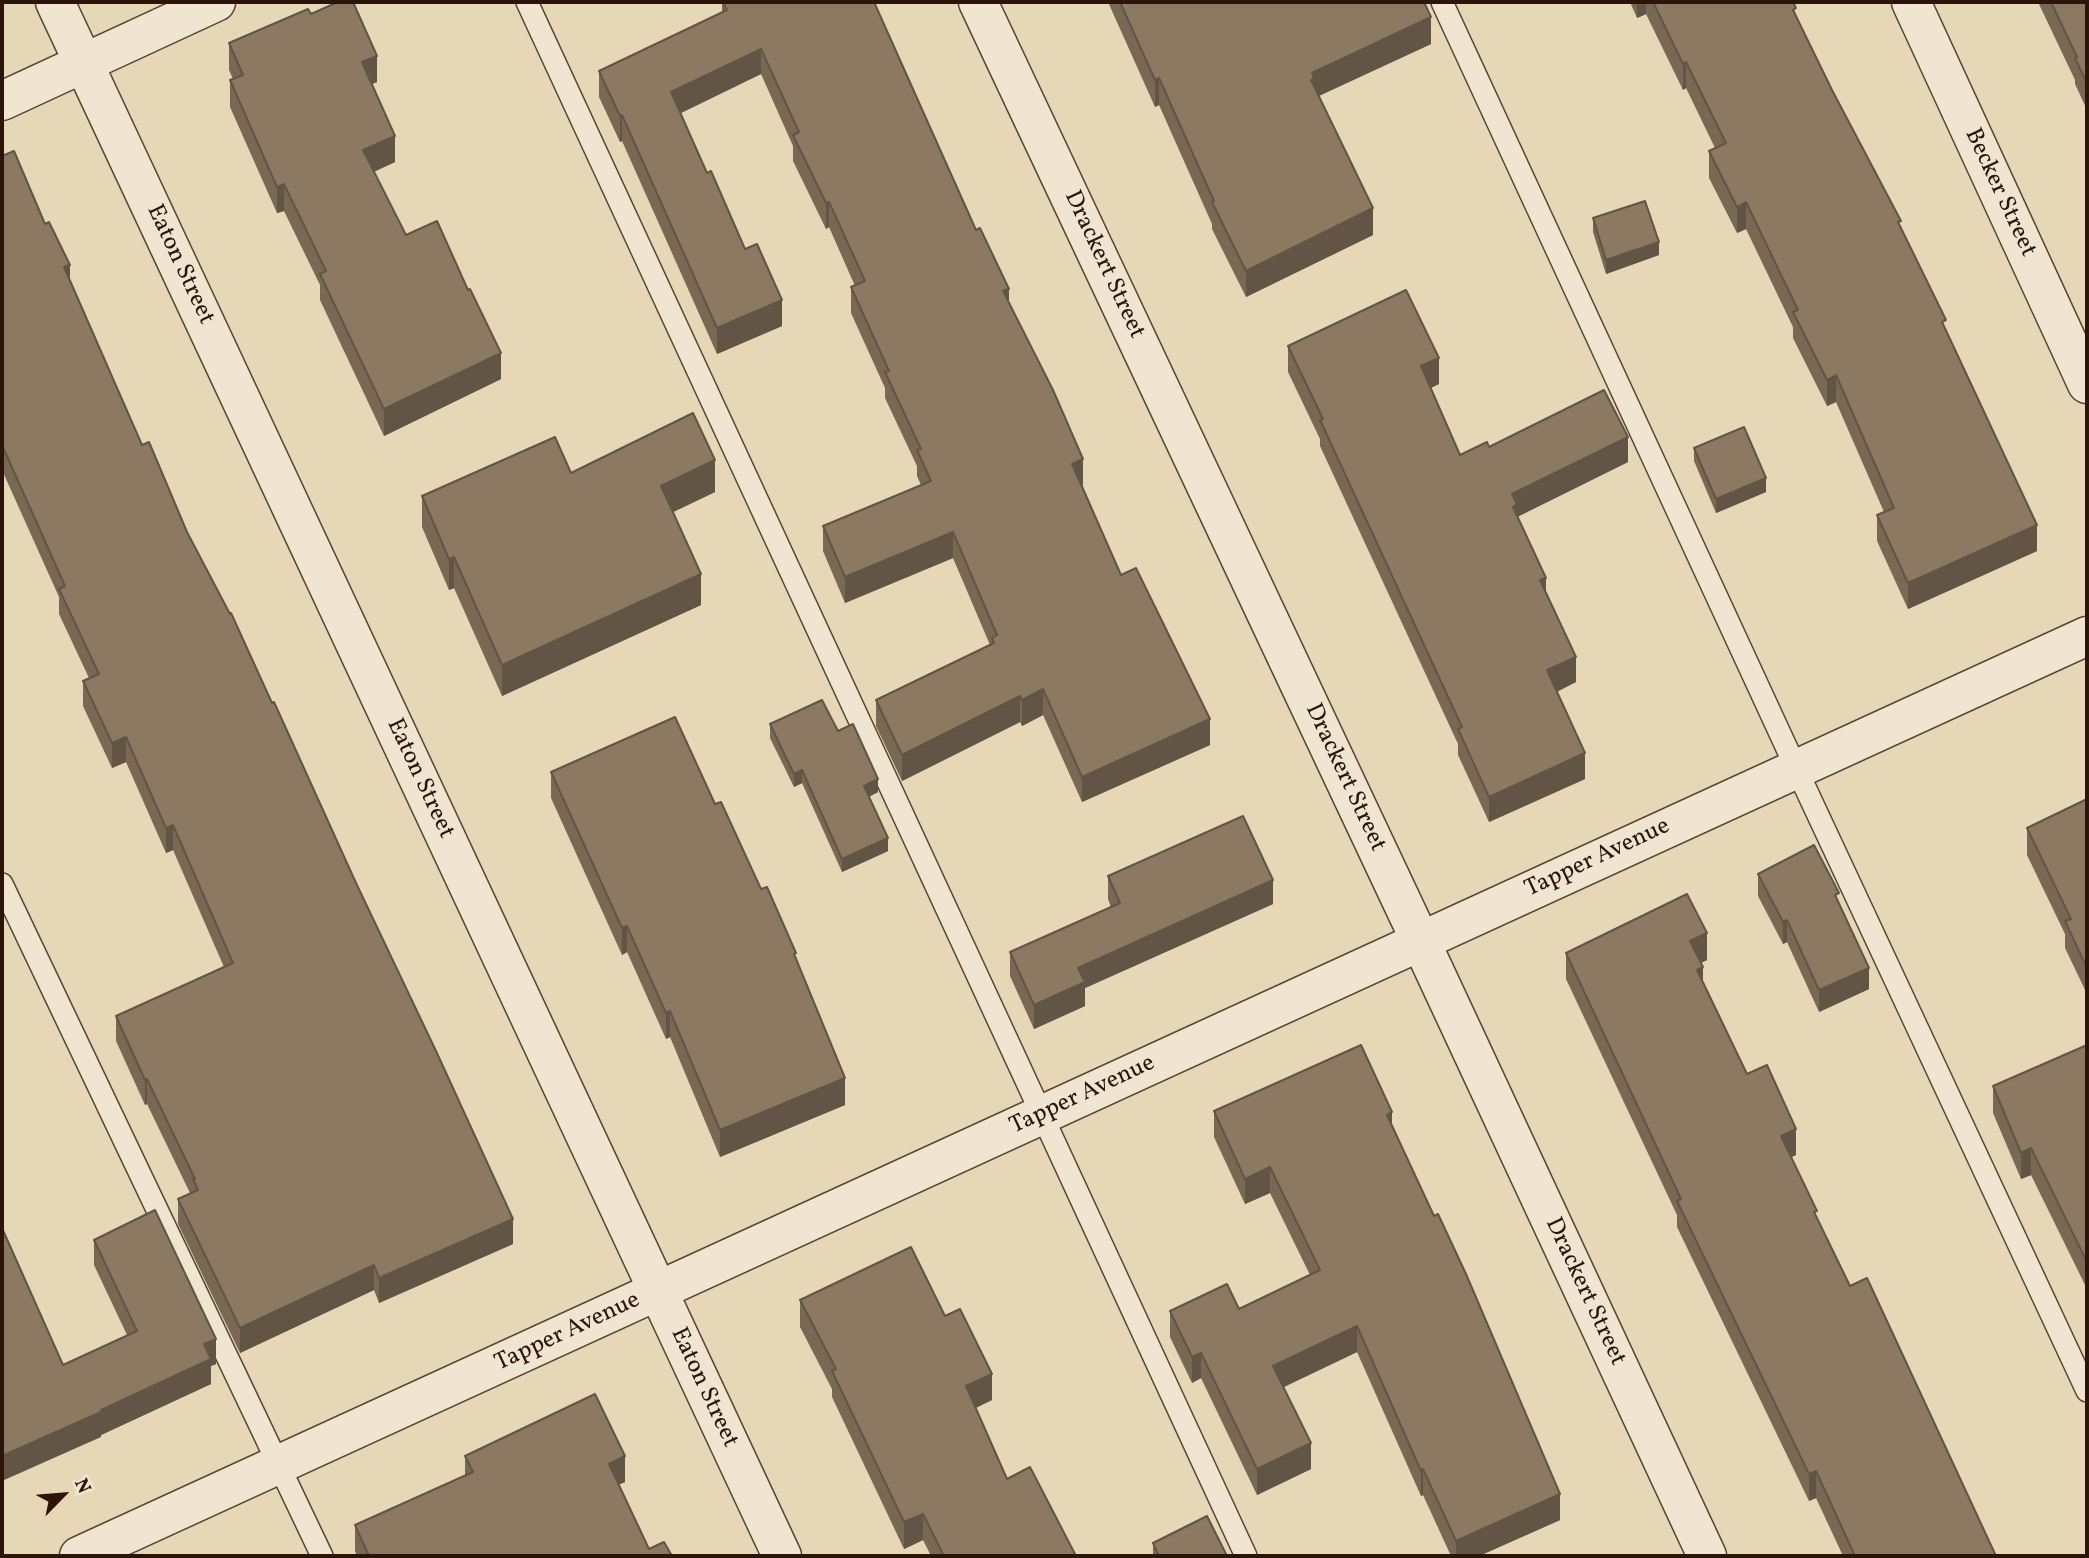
<!DOCTYPE html>
<style>
body{margin:0}
#map{position:relative;width:2089px;height:1558px;overflow:hidden;background:#e6d7b6;font-family:Vollkorn,serif}
canvas{display:block}
.frame{position:absolute;inset:0;border:4px solid #2b1408;pointer-events:none}
.north{position:absolute;left:28px;top:1460px;width:70px;height:70px;-webkit-text-stroke:5px #efe5d0;paint-order:stroke;rotate:65deg;font-size:19px;font-weight:700;line-height:28px;text-align:center;color:#2b1408}
.north::after{content:'';display:block;margin:auto;width:24px;height:32px;background:#2b1408;clip-path:polygon(50% 0,100% 100%,50% 72%,0 100%)}
</style>
<div id="map">
<canvas width="2089" height="1558"></canvas>
<div class="frame"></div>
<div class="north">N</div>
</div>
<script>
const ctx = document.querySelector('canvas').getContext('2d');
ctx.lineJoin = 'round';
function trace(path, color, width, dash) {
  ctx.strokeStyle = color;
  ctx.lineWidth = width;
  ctx.lineCap = dash ? 'butt' : 'round';
  ctx.setLineDash(dash || []);
  ctx.stroke(path);
}
function fillPath(path, color) {
  ctx.fillStyle = color;
  ctx.fill(path, 'evenodd');
}
function label(font, color, halo, rows, align = 'center') {
  ctx.font = font + ' Vollkorn,serif';
  ctx.lineWidth = 5;
  ctx.setLineDash([]);
  ctx.textBaseline = 'middle';
  ctx.strokeStyle = halo;
  ctx.fillStyle = color;
  for (const [text, x, y, turn = 0] of rows) {
    ctx.save();
    ctx.translate(x, y);
    ctx.rotate((+turn || 0) * Math.PI / 180);
    ctx.textAlign = isNaN(turn) ? turn : align;
    if (halo) ctx.strokeText(text, 0, 0);
    ctx.fillText(text, 0, 0);
    ctx.restore();
  }
}
const service = new Path2D(`
 M527,2l719,1554
 M1442,2l354,766 291,623
 M2,884l320,672`);
const minor = new Path2D(`
 M55,2l727,1554
 M978,2l442,938 287,616
 M1911,2l176,382
 M2,101l214,-99
 M79,1556l2008,-920`);
trace(service, '#5a4534', 24);
trace(minor, '#5a4534', 41);
trace(service, '#efe5d0', 21);
trace(minor, '#efe5d0', 38);
fillPath(new Path2D(`
 M722,2h152l135,300 74,183h-1l39,90 89,170 -128,57 -39,-87 -21,11 -2,-4 -118,59 -26,-55v-26l114,-55 -37,-87 -108,45 -22,-52v-25l98,-41 -4,-9v-10l-32,-68v-10l-34,-75v-26l4,-1 -26,-59 -3,2 -33,-68v-15l-32,-72 -81,39 27,60 38,76 37,77 -65,28 -95,-213 -2,1 -21,-45v-26l123,-59z
 M1108,2h316l7,42 -112,52 54,139 -127,62 -34,-68v-5l-53,-119 -4,2z
 M1630,2h163l3,15 105,212 45,101 91,221 -129,58 -31,-68v-26l7,-3 -48,-110 -9,4 -34,-68v-11l-47,-98 -9,4 -28,-55v-27l6,-3 -29,-60 -3,2 -37,-76 -9,4z
 M2038,2h49v108l-12,-26v-4z
 M311,14l66,68 -5,2 23,78 -21,10 32,63 95,144 -117,57 -64,-136v-15l-36,-74 -7,2 -47,-106v-27l3,-1 -4,-9v-27z
 M2,156l68,124 72,165 45,87 326,712 -134,59 -5,-13 -134,63 -62,-129v-25l12,-6 -43,-89 -2,1 -29,-64v-25l108,-49 -51,-117 -7,3 -40,-91 -14,6 -29,-62v-25l6,-3 -30,-64v-17l-57,-127z
 M1593,218l66,37 -53,19 -13,-42z
 M1288,346l151,38 -8,4 29,67 29,-8 139,15 -111,55 29,76 30,89 -19,10 28,87 -96,43 -31,-67v-11l-138,-298v-7l-32,-67z
 M1694,448l72,44 -50,21 -22,-52z
 M571,473l144,19 -43,20 29,93 -199,91 -48,-108 -5,2 -27,-63v-31z
 M770,724l68,7 40,61 -9,5 19,54 -46,21 -40,-89 -8,4 -24,-49z
 M551,772l164,32 46,85 35,71 49,145 -125,52 -50,-120 -4,2 -39,-87 -5,3 -71,-157z
 M2087,799v195l-22,-46v-14l-38,-79v-27z
 M1758,874l81,28 30,87 -50,23 -32,-70 -4,2 -25,-48z
 M1108,876l165,28 -188,84v18l-51,23 -24,-53v-24l101,-45 -3,-8z
 M1566,953l141,7 -6,3 2,18 44,93 49,81 -5,2 26,62 33,67 134,247 12,23h-153l-27,-58 -7,3 -132,-274v-12l-111,-236z
 M2087,1045v244l-56,-114 -10,4 -28,-66v-27z
 M1214,1111l178,14 168,395 -81,36h-28l-28,-61 -2,1 -64,-144 -73,35 27,82 -54,26 -56,-117 -9,5 -22,-46v-26l69,-2 71,-34 -40,-82 -25,11 -31,-67z
 M94,1240l122,124 -5,2v18l-110,51v2l-38,-72 64,-30 -33,-70z
 M800,1300l145,16 47,84 -16,8 31,71 69,77h-145l-8,-16 -19,9 -72,-152v-8l-32,-62z
 M465,1456l160,26 -6,2 30,65 23,7h-315l-2,-5v-26l110,-50z
 M1153,1543l74,13h-74z`), '#786854');
fillPath(new Path2D(`
 M1637,2h9v12l-9,4z
 M1431,17v27l-117,54 -3,-18 1,-7z
 M761,49v25l-90,44v-26z
 M377,56v26l-15,6v-26z
 M1686,62v26l-3,2v-26z
 M1159,78v27l-4,2v-27z
 M622,115v26l-2,1v-26z
 M395,136v26l-32,14v-26z
 M284,184v27l-7,2v-26z
 M829,202v25l-3,2v-26z
 M1746,202v27l-9,4v-26z
 M1373,208v27l-127,62v-26z
 M1659,242v13l-53,19v-14z
 M70,265v25l-6,-23z
 M1009,289v25l-6,-23z
 M782,300v26l-65,28v-26z
 M501,353v26l-117,57v-27z
 M1439,358v26l-18,8v-26z
 M1836,375v27l-9,4v-26z
 M1628,437v25l-111,55 -4,16 -1,-39z
 M1083,459v26l-11,5v-26z
 M715,460v32l-54,26v-32z
 M1766,478v14l-50,21v-14z
 M2037,525v26l-129,58v-26z
 M953,532v26l-108,45v-26z
 M454,557v31l-5,2v-31z
 M701,574v31l-199,91v-31z
 M1546,578v26l-6,-24z
 M1576,657v25l-29,14v-26z
 M1043,689v26l-21,11v-26z
 M1020,696v26l-118,59v-26z
 M1210,719v26l-128,57v-25z
 M126,737v25l-14,6v-25z
 M1585,753v26l-96,43v-25z
 M802,770v13l-8,4v-13z
 M878,779v13l-14,7v-13z
 M173,825v25l-7,3v-25z
 M888,838v13l-46,21v-13z
 M1273,880v24l-188,84v18l-51,23v-24l44,-37z
 M1787,920v22l-4,2v-22z
 M627,926v26l-5,3v-27z
 M1707,933v27l-17,8v-27z
 M1703,967v27l-6,-24z
 M1869,968v21l-50,23v-22z
 M670,1011v26l-4,2v-26z
 M845,1078v27l-125,52v-27z
 M147,1079v25l-2,1v-25z
 M1392,1112v26l-5,-23z
 M1796,1129v26l-15,7v-26z
 M2031,1148v27l-10,4v-26z
 M1270,1167v26l-25,11v-25z
 M513,1219v25l-134,59v-25z
 M374,1265v25l-134,63v-25z
 M1357,1326v26l-84,40v-26z
 M216,1339v25l-5,2v18l-110,51v2l-99,44v-25l99,-46 103,-66z
 M1201,1353v25l-9,5v-26z
 M992,1374v26l-26,12v-26z
 M1311,1443v26l-54,26v-26z
 M625,1456v26l-16,7v-25z
 M1423,1469v26l-2,1v-25z
 M1816,1471v27l-7,3v-27z
 M1560,1494v26l-81,36h-23v-15z
 M923,1514v26l-19,9v-27z`), '#625545');
const building = new Path2D(`
 M338,2h15l24,54 -15,6 33,74 -32,14 43,85 31,-14 31,69 2,-1 31,64 -117,56 -64,-135 6,-3 -42,-87 -7,3 -47,-107 13,-5 -14,-32 79,-34 3,5z
 M723,2h151l102,228 4,-2 29,61 -6,2 50,99 30,69 -11,5 49,111 15,-7 74,151 -128,58 -39,-88 -21,11 -2,-4 -118,59 -26,-55 118,-57 -2,-5 5,-3 -44,-103 -108,45 -22,-51 108,-45 -14,-31 4,-1 -36,-77 4,-1 -38,-84 14,-6 -36,-79 -3,1 -33,-68 6,-3 -38,-83 -90,43 36,81 4,-2 34,78 12,-5 25,56 -65,28 -95,-213 -2,1 -21,-45 128,-61z
 M1120,2h304l7,15 -119,56 2,5 -3,2 62,128 -127,63 -34,-69 2,-1 -55,-123 -4,2z
 M1653,2h140l3,6 -3,2 39,80 69,131 -3,1 48,98 -4,2 95,203 -129,58 -31,-68 17,-7 -58,-133 -9,5 -34,-68 5,-2 -52,-108 -9,5 -28,-56 17,-8 -40,-81 -3,2z
 M2051,2h36v81l-12,-25 2,-1z
 M14,151l31,73 4,-2 21,43 -6,2 78,178 7,-3 38,90 43,82 1,-1 41,90 2,-1 82,181 80,168 77,168 -134,59 -5,-13 -134,63 -62,-129 20,-9 -5,-11h2l-48,-100 -2,1 -29,-64 117,-53 -60,-138 -7,3 -40,-91 -14,6 -29,-62 16,-7 -40,-85 6,-3 -63,-141v-289z
 M1645,201l14,41 -53,18 -13,-42z
 M1406,290l33,68 -18,8 39,89 27,-13 2,5 115,-57 24,47 -116,57 5,10 -4,3 33,71 -6,2 36,77 -29,13 38,83 -96,44 -31,-68 4,-2 -142,-307 3,-1 -35,-73z
 M693,413l22,47 -54,26 40,88 -199,91 -48,-108 -5,2 -27,-63 133,-59 16,36z
 M1744,427l22,51 -50,21 -22,-51z
 M822,700l16,31 15,-7 25,55 -14,7 24,52 -46,21 -40,-89 -8,4 -24,-50z
 M675,717l40,87 6,-2 40,87 6,-2 29,66 -2,1 51,124 -125,52 -50,-119 -4,2 -39,-87 -5,2 -71,-156z
 M2087,799v169l-22,-47 6,-2 -44,-91z
 M1243,816l30,64 -195,88 7,14 -51,23 -24,-53 110,-49 -12,-27z
 M1814,845l25,48 -4,2 34,73 -50,22 -32,-70 -4,2 -25,-48z
 M1687,894l20,39 -17,8 13,26 -6,3 50,104 20,-9 29,64 -15,7 36,75 -3,1 36,74 17,-8 129,278h-141l-39,-85 -7,3 -132,-273 4,-2 -115,-246z
 M1361,1045l31,67 -5,3 47,101 4,-2 28,60 94,220 -104,47 -33,-72 -2,2 -64,-145 -84,40 38,77 -54,26 -56,-116 -9,4 -22,-46 57,-27 12,25 81,-39 -50,-103 -25,12 -31,-68z
 M2087,1045v217l-56,-114 -10,5 -28,-67z
 M155,1210l61,129 -12,5 7,15 -110,51v2l-99,44v-228l61,137 74,-34 -43,-91z
 M911,1247l34,69 15,-7 32,65 -26,12 41,93 23,-12 46,89h-132l-21,-42 -19,8 -72,-151 4,-2 -36,-69z
 M595,1394l30,62 -16,8 40,85 15,-7 8,14h-303l-14,-31 118,-53 -8,-16z
 M1207,1516l20,40h-68l-6,-13z`);
fillPath(building, '#8c7962');
trace(building, '#625545', 2);
label('24px', '#2b1408', '#efe5d0', [
 ["Becker Street",1999,193,65],
 ["Eaton Street",179,265,65],
 ["Drackert Street",1103,265,65],
 ["Drackert Street",1344,778,65],
 ["Eaton Street",419,779,65],
 ["Tapper Avenue",1598,859,-25],
 ["Tapper Avenue",1083,1096,-25],
 ["Drackert Street",1584,1292,65],
 ["Tapper Avenue",568,1333,-25],
 ["Eaton Street",703,1388,65]
]);
</script>
